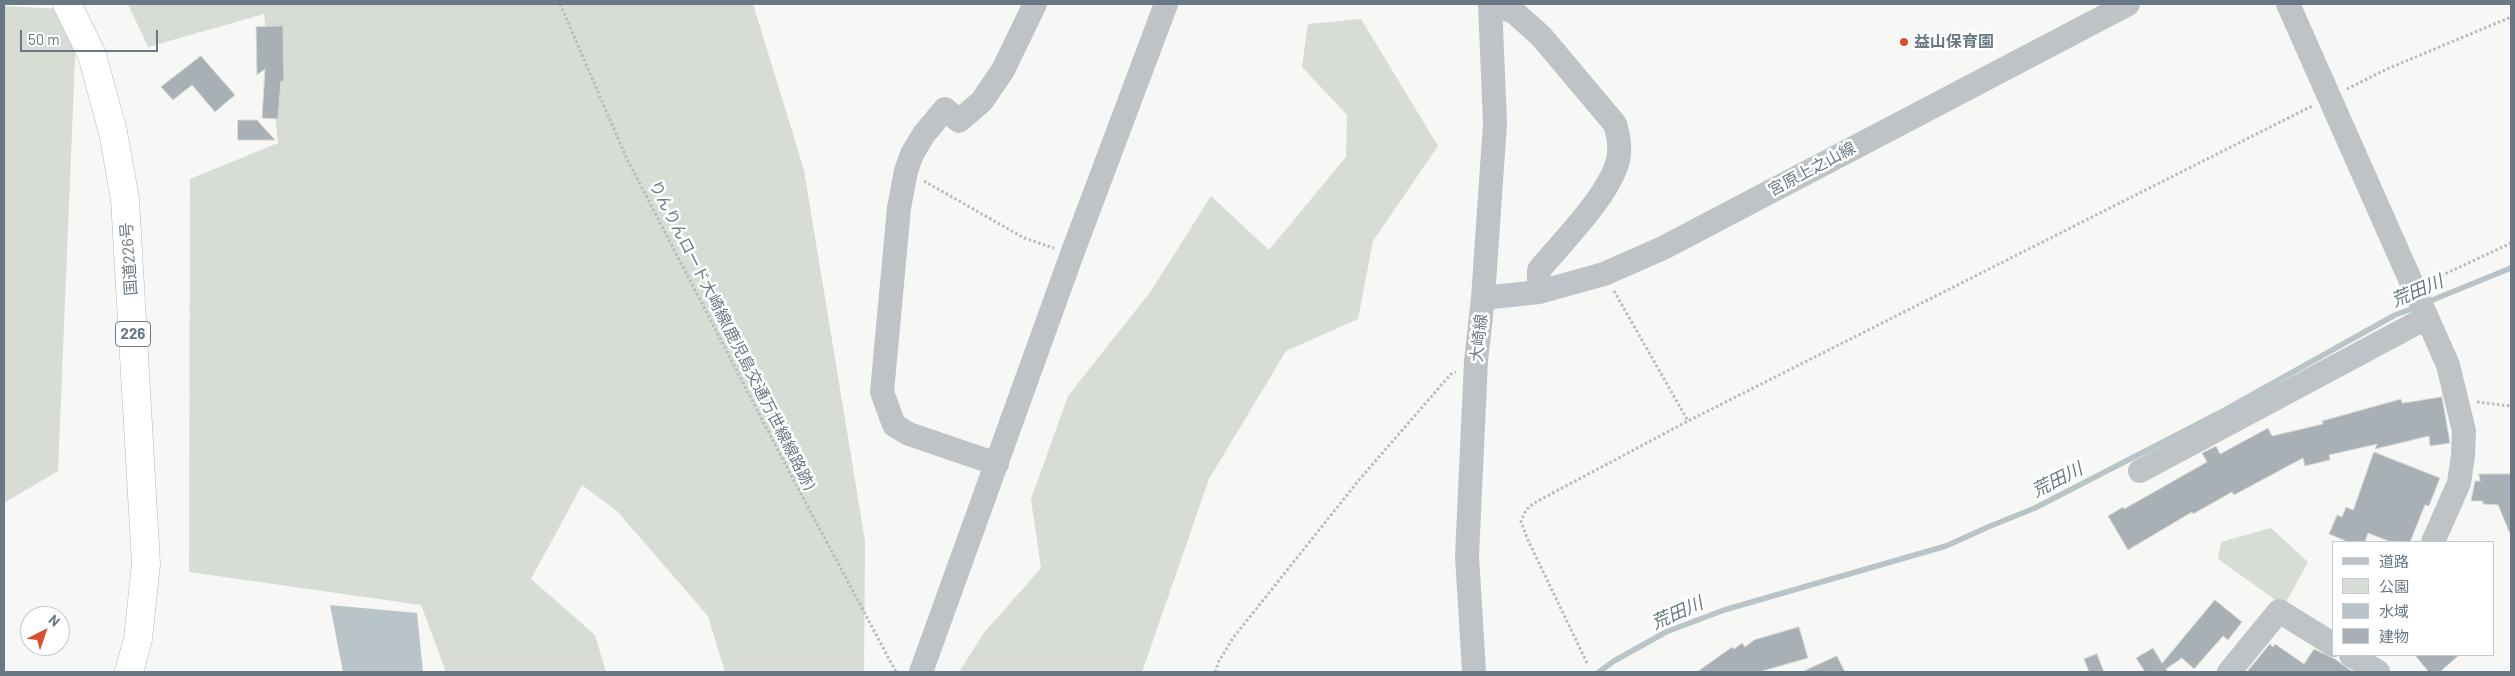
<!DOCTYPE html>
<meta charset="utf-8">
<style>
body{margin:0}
#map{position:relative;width:2515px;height:676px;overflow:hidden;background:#f7f7f5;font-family:Barlow,"Noto Sans JP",sans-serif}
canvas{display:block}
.frame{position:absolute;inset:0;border:5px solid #687985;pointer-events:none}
.legend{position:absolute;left:2332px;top:541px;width:162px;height:115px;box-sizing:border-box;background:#fff;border:1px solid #c3c9ce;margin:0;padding:6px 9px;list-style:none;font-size:15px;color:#687985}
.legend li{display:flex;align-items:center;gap:10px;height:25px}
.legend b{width:25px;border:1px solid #c3c9ce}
.north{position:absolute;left:20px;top:606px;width:50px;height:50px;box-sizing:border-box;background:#fff;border:1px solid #c3c9ce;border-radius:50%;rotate:41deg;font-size:14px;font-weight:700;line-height:20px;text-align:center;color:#687985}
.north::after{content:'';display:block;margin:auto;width:18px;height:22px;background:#dd4e2f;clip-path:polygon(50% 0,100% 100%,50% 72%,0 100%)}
.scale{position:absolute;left:20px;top:30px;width:138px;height:22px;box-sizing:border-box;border:2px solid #687985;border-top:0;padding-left:6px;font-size:15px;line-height:18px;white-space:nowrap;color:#687985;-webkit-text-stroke:4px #fff;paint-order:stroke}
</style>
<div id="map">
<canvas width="2515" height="676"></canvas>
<div class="frame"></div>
<ul class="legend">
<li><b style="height:6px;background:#bec3c7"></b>道路</li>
<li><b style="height:14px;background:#d7dcd4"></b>公園</li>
<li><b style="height:14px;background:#b8c4c8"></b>水域</li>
<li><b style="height:14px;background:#a8b0b6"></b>建物</li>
</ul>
<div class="north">N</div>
<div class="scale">50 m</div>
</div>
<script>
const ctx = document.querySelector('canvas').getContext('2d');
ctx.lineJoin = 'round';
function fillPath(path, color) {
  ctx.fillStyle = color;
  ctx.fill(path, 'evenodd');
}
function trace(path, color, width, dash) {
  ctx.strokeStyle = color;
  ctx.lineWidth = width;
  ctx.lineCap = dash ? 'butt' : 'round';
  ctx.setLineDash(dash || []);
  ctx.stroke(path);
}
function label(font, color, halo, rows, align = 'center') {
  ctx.font = font + ' Barlow,"Noto Sans JP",sans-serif';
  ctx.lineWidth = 5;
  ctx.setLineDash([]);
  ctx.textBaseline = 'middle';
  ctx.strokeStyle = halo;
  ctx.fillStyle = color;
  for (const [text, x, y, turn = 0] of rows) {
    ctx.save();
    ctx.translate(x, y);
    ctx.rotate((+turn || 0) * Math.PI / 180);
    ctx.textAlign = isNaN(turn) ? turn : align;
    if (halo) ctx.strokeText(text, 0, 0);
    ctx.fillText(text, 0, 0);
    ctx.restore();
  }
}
fillPath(new Path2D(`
 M128,4h625l51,166 61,371 -1,131h-139l-17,-56 -91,-105 -35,-26 -51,94 64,56 11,37h-160l-25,-67 -232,-33 1,-393 88,-36 -14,-129 -116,33z
 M4,6l73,4 -19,461 -54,32z
 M1361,19l77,127 -65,95 -15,78 -72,32 -77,128 -67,193h-183l24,-38 58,-66 -10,-69 37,-103 83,-105 60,-95 58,54 77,-93 1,-42 -45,-48 6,-43z
 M2271,528l37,34 -24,44 -66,-47 3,-17z`), '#d7dcd4');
fillPath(new Path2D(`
 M330,605l87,8 6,59h-80z`), '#b8c4c8');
trace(new Path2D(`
 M2425,303l86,-35
 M1599,672l15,-11 52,-29 58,-22 222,-64 42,-19 47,-19 188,-97 172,-96 22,-8`), '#b8c4c8', 5.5);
const building = new Path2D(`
 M283,26l1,55h-3l-3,38 -16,-1 3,-49 -8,6 -1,-48z
 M201,56l34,39 -20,17 -23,-27 -19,15 -12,-13z
 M238,120h19l18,20h-37z
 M2442,397l8,46 -20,3 -1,-10 -54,13 2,-5 -48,11 1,5 -25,6 -2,-8 -69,37 -2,-3 -39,22 -1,-2 -64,38 -20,-34 15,-9 1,2 83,-47 -5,-9 14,-7 4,8 48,-26 4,8 51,-12 -1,-3 79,-22 1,4z
 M2374,452l66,26 -11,28 -4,-1 -15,37h-19l-23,-9 -3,9h-17l-19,-8 8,-19 5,2 4,-10 7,3z
 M2479,474h32v62l-13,-31 -15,-1v-3h-12l4,-20h5z
 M2215,600l27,22 -14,18 -5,-4 -29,33 -12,-11 -16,11 2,3h-23l-9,-14 17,-10 9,15z
 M1799,627l9,31 -49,14h-62l35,-25 2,2 8,-6 3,4 9,-7z
 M2270,644l3,3 2,-3 29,20 10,-15 21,10 18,13h-106z
 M2097,654l7,18h-15l-5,-13z
 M2415,655h44l-19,17h-11z
 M1837,656l8,16h-43z`);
fillPath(building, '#a8b0b6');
trace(building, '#d9d9d7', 1);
const highway = new Path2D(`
 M67,4l25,51 21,77 12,67 21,365 -8,75 -9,33`);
trace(highway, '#b2b6ba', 29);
trace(new Path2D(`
 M560,4l66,153 157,303 113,212
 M2347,89l40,-20 124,-52
 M924,181l100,57 30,10
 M2432,280l79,-37
 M1614,291l74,130
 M2477,402l34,4
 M1587,663l-60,-125 -6,-17 5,-11 8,-7 154,-82 624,-315
 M1215,672l4,-11 14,-23 126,-158 92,-106 5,-2`), '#b9bcbf', 3, [2.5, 2.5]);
trace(new Path2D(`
 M1494,4l20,8 27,24 74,88c3,10 5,20 4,30 -3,35 -58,89 -80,116v22
 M2288,4l160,361 16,66 -1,24 -4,28 -26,59
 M1483,298l56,-6 65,-18 59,-26 465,-244
 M997,464l-88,-30 -15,-9 -12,-33 17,-184 7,-37 6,-17 12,-20 21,-25 14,12 23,-20 21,-31 32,-66
 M2140,471l286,-153
 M2351,655l27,17
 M921,672l151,-418 94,-250
 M1474,672l-7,-116 9,-195 7,-63 12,-175 -5,-119
 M2229,672l50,-61 55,34`), '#bec3c7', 24);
trace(highway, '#fff', 28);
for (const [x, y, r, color] of [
 [1904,42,5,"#dd4e2f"]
]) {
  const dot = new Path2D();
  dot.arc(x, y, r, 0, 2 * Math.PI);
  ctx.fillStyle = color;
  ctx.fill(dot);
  trace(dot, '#fff', 2);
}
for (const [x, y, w] of [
 [133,334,35]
]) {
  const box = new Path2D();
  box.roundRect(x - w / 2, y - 12.5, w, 25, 4);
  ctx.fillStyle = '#fff';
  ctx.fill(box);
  trace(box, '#687985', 1);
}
label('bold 15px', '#687985', null, [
 ["226",133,334]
]);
label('bold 16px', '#687985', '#fff', [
 ["益山保育園",1914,42]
], 'left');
label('16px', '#687985', '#fff', [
 ["宮原上之山線",1812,169,-28],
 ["国道226号",129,259,-94],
 ["りんりんロード大崎線(鹿児島交通万世線線路跡)",732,335,63],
 ["大崎線",1479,338,-84]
]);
label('italic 18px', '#637a80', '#fff', [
 ["荒田川",2417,291,-23],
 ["荒田川",2057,480,-27],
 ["荒田川",1677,613,-24]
]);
</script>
